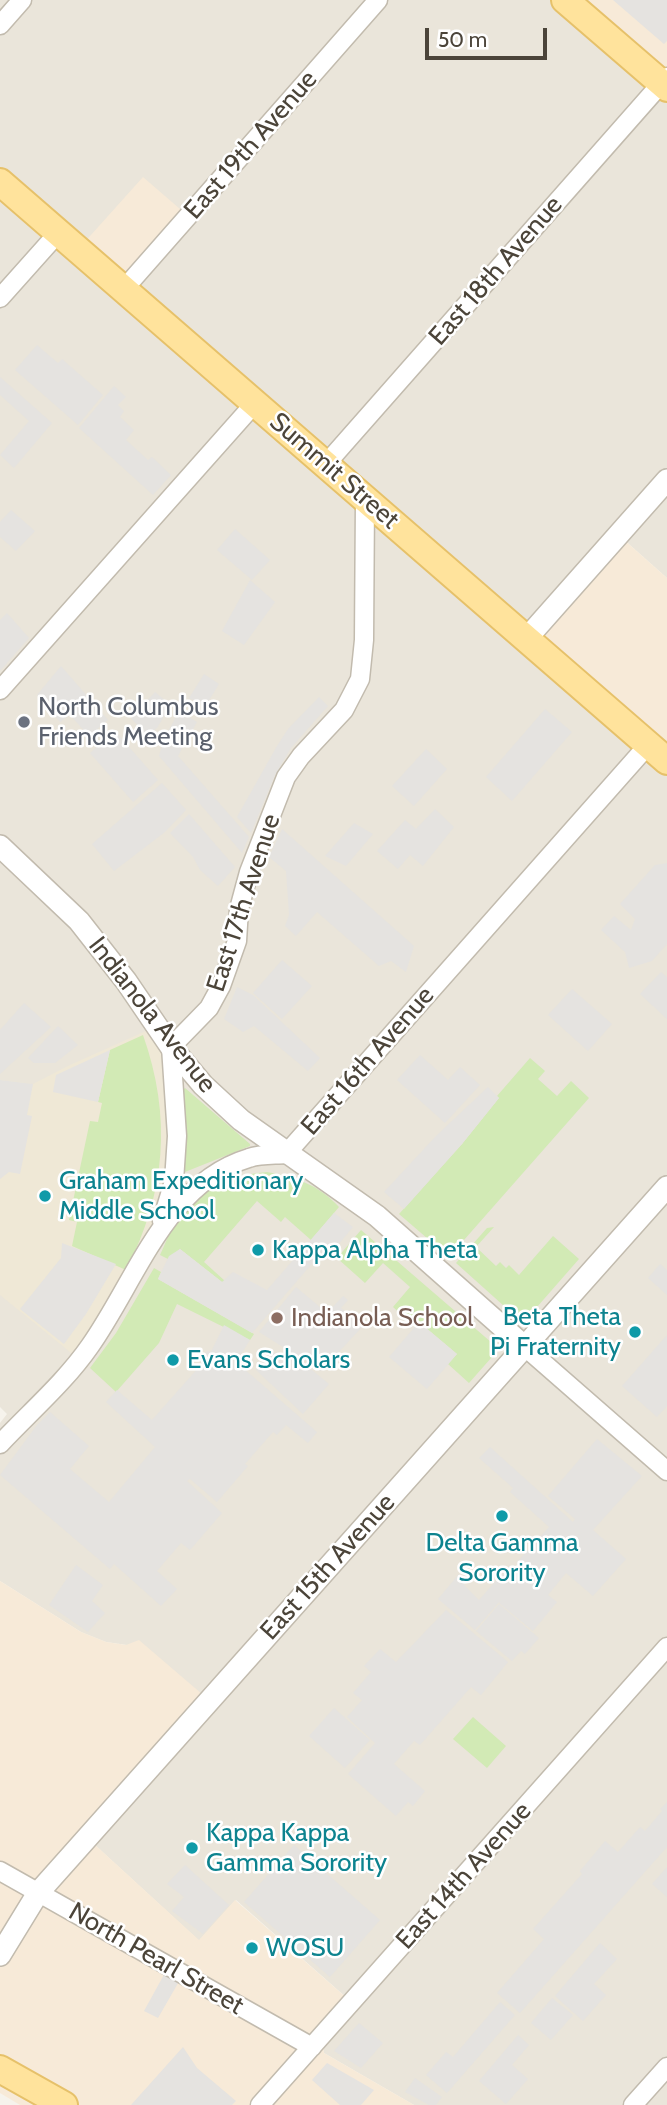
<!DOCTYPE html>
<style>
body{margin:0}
#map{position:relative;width:667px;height:2105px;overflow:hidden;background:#f6f3ec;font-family:Cabin,sans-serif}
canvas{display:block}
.scale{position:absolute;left:425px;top:28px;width:122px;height:32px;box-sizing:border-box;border:4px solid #4b4439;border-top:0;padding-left:9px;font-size:21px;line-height:24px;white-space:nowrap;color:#4b4439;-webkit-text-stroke:5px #fff;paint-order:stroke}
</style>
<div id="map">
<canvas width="667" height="2105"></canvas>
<div class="scale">50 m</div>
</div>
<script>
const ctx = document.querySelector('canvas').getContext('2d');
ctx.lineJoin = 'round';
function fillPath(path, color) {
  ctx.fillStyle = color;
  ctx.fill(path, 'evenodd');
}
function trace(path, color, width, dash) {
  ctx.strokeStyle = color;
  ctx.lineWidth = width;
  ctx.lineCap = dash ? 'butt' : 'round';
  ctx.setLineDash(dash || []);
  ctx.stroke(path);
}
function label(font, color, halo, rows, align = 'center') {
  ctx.font = font + ' Cabin,sans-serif';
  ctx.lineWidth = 5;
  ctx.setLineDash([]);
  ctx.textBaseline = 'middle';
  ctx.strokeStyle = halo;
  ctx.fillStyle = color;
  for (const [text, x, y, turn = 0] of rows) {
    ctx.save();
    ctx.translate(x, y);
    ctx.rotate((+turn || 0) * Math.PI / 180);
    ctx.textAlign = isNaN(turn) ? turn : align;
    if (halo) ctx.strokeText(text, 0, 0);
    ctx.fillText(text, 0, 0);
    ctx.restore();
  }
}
fillPath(new Path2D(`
 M0,0h570l97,76v502l-54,-48 54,220v1355h-253l-90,-52 -1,-7 34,-39 -121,-107 -37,41 -104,-96 32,-200 -21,-3 -25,-10 -81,-51v-158l7,-9 -7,-7z`), '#eae5da');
fillPath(new Path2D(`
 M572,0h95v70l-4,5z
 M143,177l44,38 -62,70 -44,-39z
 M613,530l54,48v172l-147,-111z
 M0,1581l81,51 25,10 20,3 13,-5 63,54 -121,138 118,108 36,-40 122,107 -34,39 1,7 90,52h-394l-20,-12z`), '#f7ead8');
fillPath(new Path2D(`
 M157,1026l14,21 6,89 -18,96 -83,125 -76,-62v-215l33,4 37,-19z`), '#efe8d6');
fillPath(new Path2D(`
 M143,1035c29,82 23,158 -17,235l-54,-24 5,-24 -8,-2 21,-99 8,1 4,-19 -4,-1 12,-52z
 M530,1058l15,13 -7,8 19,17 14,-15 18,17 -140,159 -50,-43 63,-70 37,-46 -2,-2z
 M185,1088l65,56v2l-65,26 -2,-82z
 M267,1172c29,5 52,13 72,35l-28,33 -26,-23 -4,5 -24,-21 -53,61 21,19 -3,1 -42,-33 -12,10 -8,-4c6,-12 11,-29 20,-40 22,-29 52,-40 87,-43z
 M494,1227l-18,20 20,19 4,-4 6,6 3,-3 10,10 34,-39 26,23 -56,64 -67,-60 31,-35z
 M361,1230l138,119 -30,34 -21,-19 9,-10 -38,-32 -4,5 -22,-20 17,-20 -27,-24 -18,20 -28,-25z
 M154,1268l7,4 -3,7 96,55 -4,6 -73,-36 -18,39 -43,49 -26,-24 26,-35z
 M473,1717l33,29 -19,22 -34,-29z`), '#d2eab5');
fillPath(new Path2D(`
 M613,0h54v41l-3,3z
 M37,345l21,18 4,-4 41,36 -25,30 -63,-55z
 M0,377l52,46 -38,45 -14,-13 29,-34 -29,-26z
 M114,386l12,11 -8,8 6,6 -4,6 14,13 -8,10 22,20 4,-3 19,18 -18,20 -74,-67z
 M11,510l24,21 -19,20 -16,-14v-15z
 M235,529l35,31 -18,20 -35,-30z
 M250,580l25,22 -31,43 -22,-14z
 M7,613l22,25 -29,33v-51z
 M61,666l47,54 -19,16 -19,-21 -10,7 -23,-27z
 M204,674l15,10 -14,23 -16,-9z
 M155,692l16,13 -14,23 -10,8 -16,-18z
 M319,697l9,9 -37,42 -16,27 -24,58 -14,-16 40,-71 11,-17z
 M545,709l27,23 -60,69 -26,-24z
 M179,711l18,11 -19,34 71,81 -7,16 -83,-97 4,-15z
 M115,731l43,49 -25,22 -43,-49z
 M426,749l21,20 -33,37 -22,-20z
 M162,783l24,27 -21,22 -51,39 -22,-27z
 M435,809l19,18 -31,39 -13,-11 -12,14 -21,-18 28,-31 11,9z
 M189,814l46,53 -17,19 -18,-16 -7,-13 -23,-24z
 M354,823l19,11 -27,32 -21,-10z
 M282,829l132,117 -8,26 -15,-11 -12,5 -62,-54 -21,24 -11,-10 4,-11 -3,-44 -17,-14z
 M667,863v81l-15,17 -23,7 -4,-16 -24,-22 13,-14 17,14 4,-11 -15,-15 35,-39z
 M282,960l30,26 -30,33 -29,-26z
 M661,972l6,5v42l-27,-25z
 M237,987l16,8 67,63 -12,13 -54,-45 -11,6 -19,-13z
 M572,989l40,35 -24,27 -40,-36z
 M24,1003l27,24 -51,47v-44z
 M58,1026l20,19 -23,18h-21l-6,-5z
 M110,1050l-12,52 -45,-10 3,-17z
 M420,1055l28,25 12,-13 20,18 -35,38 -48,-43z
 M0,1080l33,4 -6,31 5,1 -12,58 -11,-2 -9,7z
 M488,1087l11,11 -37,46 -58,65 -20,-17 52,-56z
 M334,1213l19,14 -15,18 -11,9 -4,-3 -71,82 -94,-54 11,-23 11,-7 42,33 11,-10 34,18z
 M62,1243l54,21 -30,50 -22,30 -44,-35 41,-51z
 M660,1264l7,6v25l-19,-17z
 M296,1287l31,26 16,-17 5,4 -7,8 22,18 -42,45 -62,-39z
 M419,1322l38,32 -30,35 -38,-32z
 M224,1325l26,15 -14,22 81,70 -9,11 -22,-18 -9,10 -4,-3 -28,32 3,2 -31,36 -27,-23 -3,2 35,32 -32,37 -9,-7 -24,28 20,18 -16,17 -47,-42 -4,5 -110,-94 37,-50 13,-13 39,34 -19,23 39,33 46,-55 -49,-45 11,-12 35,30 47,-53 8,-16 4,1z
 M667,1335v71l-10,11 -35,-31z
 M270,1351l37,15 22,18 -26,30 -47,-44z
 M597,1439l45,37 -49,54 33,29 -33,37 -27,-23 -18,22 9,7 -24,29 -34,-28 2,-3 -26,30 -37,-31 21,-25 8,7 -3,4 15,15 30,-34 12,11 4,-2 3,-4 -11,-9 32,-35 -39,-35 3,-4 -34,-30 11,-11 83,75 2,-3 -27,-23z
 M76,1565l27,20 -11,16 13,12 -17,19 -39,-27z
 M499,1604l40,34 -14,16 -4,-3 -9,10 -36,-30z
 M446,1610l62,52 -27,33 -10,-8 -51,58 -6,-4 -20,23 31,27 -12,15 -5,-4 -12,14 -48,-42 27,-31 -28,-26 15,-17 -9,-7 18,-21 -7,-6 16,-17 16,13z
 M334,1708l36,32 -25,28 -36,-32z
 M667,1802v45l-147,166 -23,-20 47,-54 -11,-10 49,-55 -2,-3 25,-30 13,11 22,-25 5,4 17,-20 -2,-2z
 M294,1845l86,75 -50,57 -86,-75z
 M185,1865l44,40 -26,29 -31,-23 12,-14 -17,-13z
 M667,1867v30l-15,-13z
 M600,1943l17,16 -23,25 12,11 -23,26 -28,-25z
 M166,1971l15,7 -23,40 -14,-7z
 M552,1998l21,17 -22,25 -20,-17z
 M500,2002l15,13 -68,78 -21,-18 20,-23 7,5z
 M359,2023l24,20 -22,25 -27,-17z
 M518,2035l11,10 -17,20 16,14 -22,25 -27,-23z
 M183,2047l14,21 39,33 -4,4h-101z
 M327,2063l47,27 -13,15h-21l-28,-25z
 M415,2078l27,19 -6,8h-7l-24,-13z`), '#e5e3e0');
const minor = new Path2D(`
 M0,25l22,-25
 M124,289l254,-289
 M0,298l58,-65
 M326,464l341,-387
 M0,690l255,-287
 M162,1221l12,-40 3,-45 -6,-89 38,-39 12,-22 16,-45 2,-32 10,-37 37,-95 15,-21 43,-46 16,-31 4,-39 1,-141
 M524,1346l143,125
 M0,1444c30,-32 65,-62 90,-98 46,-65 76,-163 159,-188 11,-4 25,-3 37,-4l362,-409
 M0,1871l312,176
 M260,2105l407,-458
 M633,2105l34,-38`);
const tertiary = new Path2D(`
 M527,638l140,-158
 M0,846l79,75 47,60 45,66 32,38 38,35 136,96 147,130
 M0,1955l38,-62 629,-706`);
const primary = new Path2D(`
 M565,0l102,88
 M0,182l667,579
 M0,2069l64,36`);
trace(minor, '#c2bbae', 21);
trace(tertiary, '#c2bbae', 24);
trace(primary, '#e6c16a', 30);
trace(minor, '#fff', 18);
trace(tertiary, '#fff', 21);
trace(primary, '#ffe39c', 26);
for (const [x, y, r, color] of [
 [24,722,7,"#6b7280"],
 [45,1196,7,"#0f9aa8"],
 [258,1250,7,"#0f9aa8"],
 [277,1318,7,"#8d6e63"],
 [635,1332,7,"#0f9aa8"],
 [173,1360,7,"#0f9aa8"],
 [502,1516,7,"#0f9aa8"],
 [192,1848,7,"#0f9aa8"],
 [252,1948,7,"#0f9aa8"]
]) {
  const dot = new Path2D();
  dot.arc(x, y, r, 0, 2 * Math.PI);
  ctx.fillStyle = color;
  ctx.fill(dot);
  trace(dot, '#fff', 2.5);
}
label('26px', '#4b4439', '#fff', [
 ["East 19th Avenue",251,145,-49],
 ["East 18th Avenue",496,271,-49],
 ["Summit Street",334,471,41],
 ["East 17th Avenue",244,903,-72],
 ["Indianola Avenue",152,1015,52],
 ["East 16th Avenue",368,1061,-49],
 ["East 15th Avenue",328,1567,-48],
 ["East 14th Avenue",464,1876,-48],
 ["North Pearl Street",156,1959,30]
]);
label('26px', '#5b616d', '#fff', [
 ["North Columbus",38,707],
 ["Friends Meeting",38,737]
], 'left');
label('26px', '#0d838f', '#fff', [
 ["Graham Expeditionary",59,1181],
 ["Middle School",59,1211],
 ["Kappa Alpha Theta",272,1250],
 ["Beta Theta",621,1317,"right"],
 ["Pi Fraternity",621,1347,"right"],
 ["Evans Scholars",187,1360],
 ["Delta Gamma",502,1543,"center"],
 ["Sorority",502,1573,"center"],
 ["Kappa Kappa",206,1833],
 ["Gamma Sorority",206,1863],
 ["WOSU",266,1948]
], 'left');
label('26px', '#785e54', '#fff', [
 ["Indianola School",291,1318]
], 'left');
</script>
